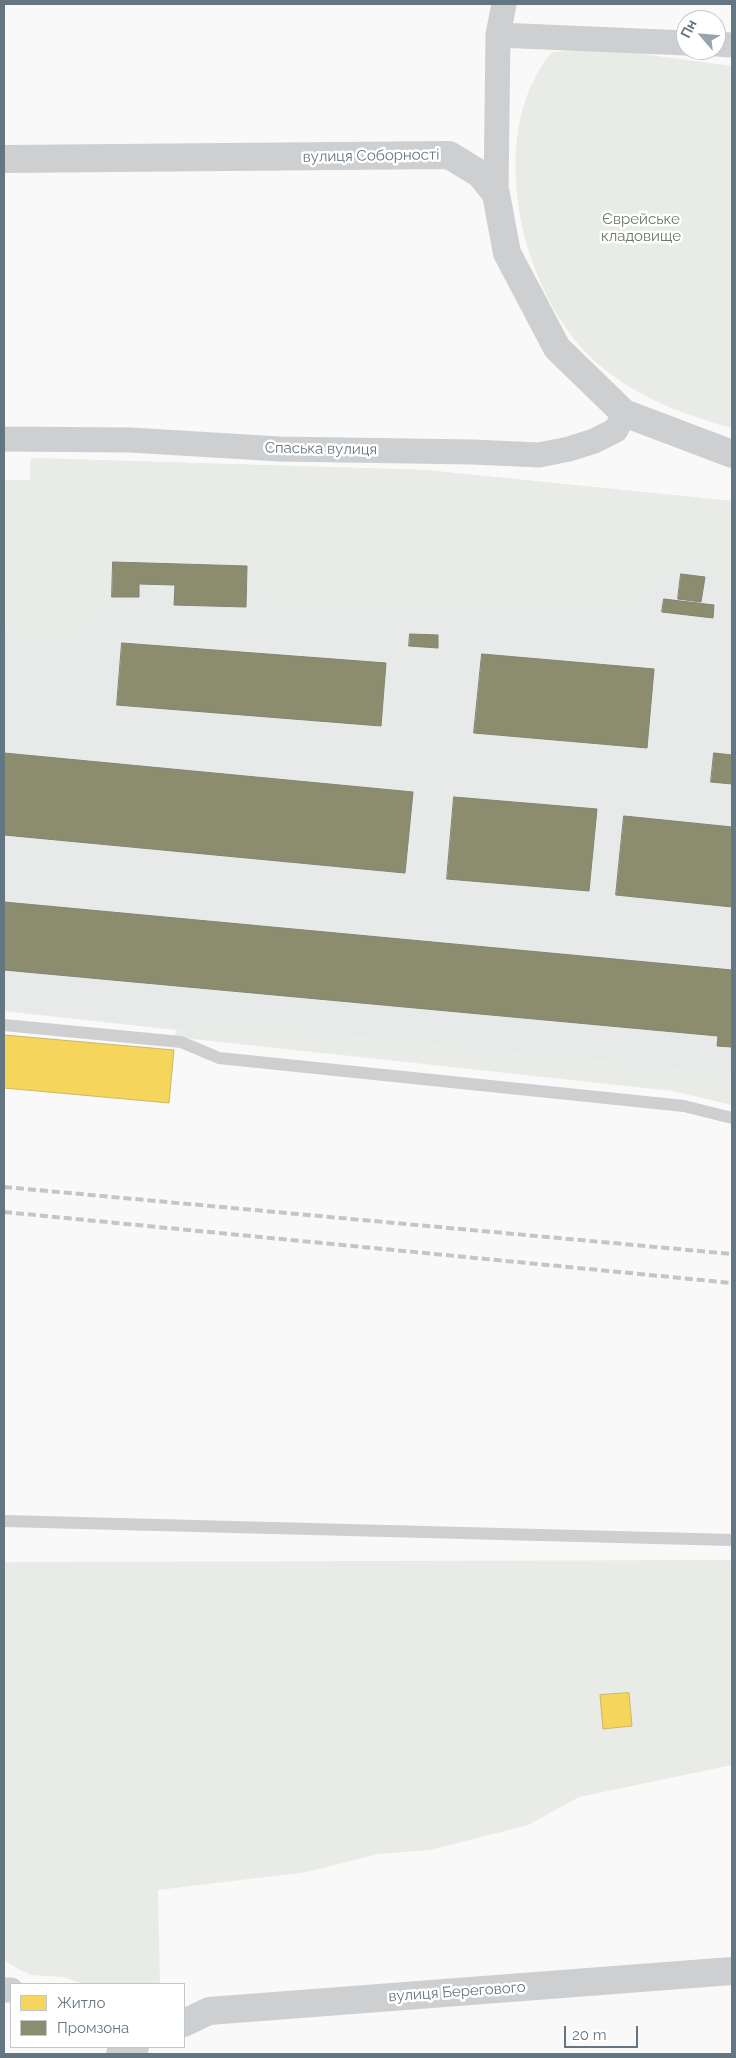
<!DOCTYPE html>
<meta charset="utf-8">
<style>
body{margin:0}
#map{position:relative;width:736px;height:2058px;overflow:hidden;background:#f9f9f9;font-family:Raleway,sans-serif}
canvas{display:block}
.frame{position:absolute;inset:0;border:5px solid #657683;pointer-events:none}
.legend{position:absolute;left:10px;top:1983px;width:175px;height:65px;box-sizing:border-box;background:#fff;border:1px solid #c1c8cd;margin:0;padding:6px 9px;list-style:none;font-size:15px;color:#657683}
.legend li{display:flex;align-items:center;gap:10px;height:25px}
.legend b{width:25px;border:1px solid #c1c8cd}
.north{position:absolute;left:676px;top:10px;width:50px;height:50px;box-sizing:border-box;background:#fff;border:1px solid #c1c8cd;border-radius:50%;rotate:297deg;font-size:14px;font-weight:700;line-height:20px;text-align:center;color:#657683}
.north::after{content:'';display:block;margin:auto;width:18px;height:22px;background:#99a4ac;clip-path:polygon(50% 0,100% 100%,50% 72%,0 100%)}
.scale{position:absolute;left:564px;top:2026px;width:74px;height:22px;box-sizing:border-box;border:2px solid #657683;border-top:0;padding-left:6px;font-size:15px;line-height:18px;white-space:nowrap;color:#657683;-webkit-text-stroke:4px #fff;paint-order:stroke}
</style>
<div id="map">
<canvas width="736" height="2058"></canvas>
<div class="frame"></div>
<ul class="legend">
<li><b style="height:14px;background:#f6d55c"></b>Житло</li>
<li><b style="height:14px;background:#8c8c6e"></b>Промзона</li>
</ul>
<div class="north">Пн</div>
<div class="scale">20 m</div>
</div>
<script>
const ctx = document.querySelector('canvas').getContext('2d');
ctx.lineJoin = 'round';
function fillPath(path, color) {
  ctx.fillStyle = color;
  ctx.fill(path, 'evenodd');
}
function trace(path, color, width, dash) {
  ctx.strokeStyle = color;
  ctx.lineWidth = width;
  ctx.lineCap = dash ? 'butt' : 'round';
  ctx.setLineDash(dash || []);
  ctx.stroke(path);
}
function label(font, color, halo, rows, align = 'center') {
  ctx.font = font + ' Raleway,sans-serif';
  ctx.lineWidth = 5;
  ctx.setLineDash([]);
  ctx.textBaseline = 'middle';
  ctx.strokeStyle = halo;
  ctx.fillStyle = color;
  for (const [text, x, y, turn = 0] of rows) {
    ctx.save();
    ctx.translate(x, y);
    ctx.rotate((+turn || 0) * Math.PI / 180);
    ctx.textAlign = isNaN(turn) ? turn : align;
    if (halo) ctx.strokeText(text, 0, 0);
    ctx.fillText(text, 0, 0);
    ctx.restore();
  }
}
fillPath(new Path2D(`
 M31,458l394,12 307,31v574l-498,-50 -58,5 -172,-19v-531h26z`), '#e8e9e9');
fillPath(new Path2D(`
 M605,49l127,17v362c-47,-13 -91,-29 -129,-60 -81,-64 -122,-232 -51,-316z
 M31,458l394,12 307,31v100l-13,-10 -7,-18 -12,-9 -22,-2 -12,5 -27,36 -56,6 -64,-4 -204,4 -32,-7 -37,-15v-21l-132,-4 -2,35 -12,18 -18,13 -18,7 -59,-6 -1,-149h26z
 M234,1025l498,50v30l-59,-14 -498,-54 1,-7z
 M730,1560l2,4v201l-153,32 -51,28 -98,25 -52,4 -71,18 -149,18 2,94h-77l-19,-7 -32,-2 -14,-6 -14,-9v-398z`), '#e8ebe6');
const homes = new Path2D(`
 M4,1035l170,15 -5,53 -165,-15z
 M629,1693l3,33 -29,3 -3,-34z`);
fillPath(homes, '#f6d55c');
trace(homes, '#cab868', 1);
const industry = new Path2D(`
 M113,562l134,4 -1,41 -72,-2 1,-20 -36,-1v13h-27z
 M681,574l24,3 -4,25 -23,-3z
 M664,599l50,6 -1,13 -51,-6z
 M410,634l28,1v13l-29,-2z
 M122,643l264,20 -5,63 -264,-21z
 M482,654l172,15 -7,79 -173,-15z
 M4,753l409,39 -8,81 -401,-38z
 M714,753l18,2v29l-21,-2z
 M454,797l143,12 -8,82 -142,-12z
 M624,816l108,11v80l-116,-12z
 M4,902l728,68v77l-15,-1 1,-10 -714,-66z`);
fillPath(industry, '#8c8c6e');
trace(industry, '#808574', 1);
trace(new Path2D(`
 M4,1025l177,17 38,16 465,48 48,12
 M4,1521l728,19`), '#cecfd0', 12);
trace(new Path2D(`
 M498,35l188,8
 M716,44l16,1
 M496,194l2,-159 6,-31
 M4,439l126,1 150,9 193,3 66,3 30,-6 25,-8 22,-11 8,-17
 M4,1990h7`), '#cecfd0', 25);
trace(new Path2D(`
 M4,159l445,-4 31,19 16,20 11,59 50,95 67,65 108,41
 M184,2023l25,-12 523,-40
 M120,2054l15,-7`), '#cecfd0', 28);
trace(new Path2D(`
 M4,1187l728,67
 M4,1212l728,71`), '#c3c5c6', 4, [8, 4]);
label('15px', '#657683', '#fff', [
 ["вулиця Соборності",371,156,-1],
 ["Спаська вулиця",321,449,1],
 ["вулиця Берегового",457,1992,-4]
]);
label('15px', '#687a64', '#fff', [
 ["Єврейське",641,219],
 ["кладовище",641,236]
]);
</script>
